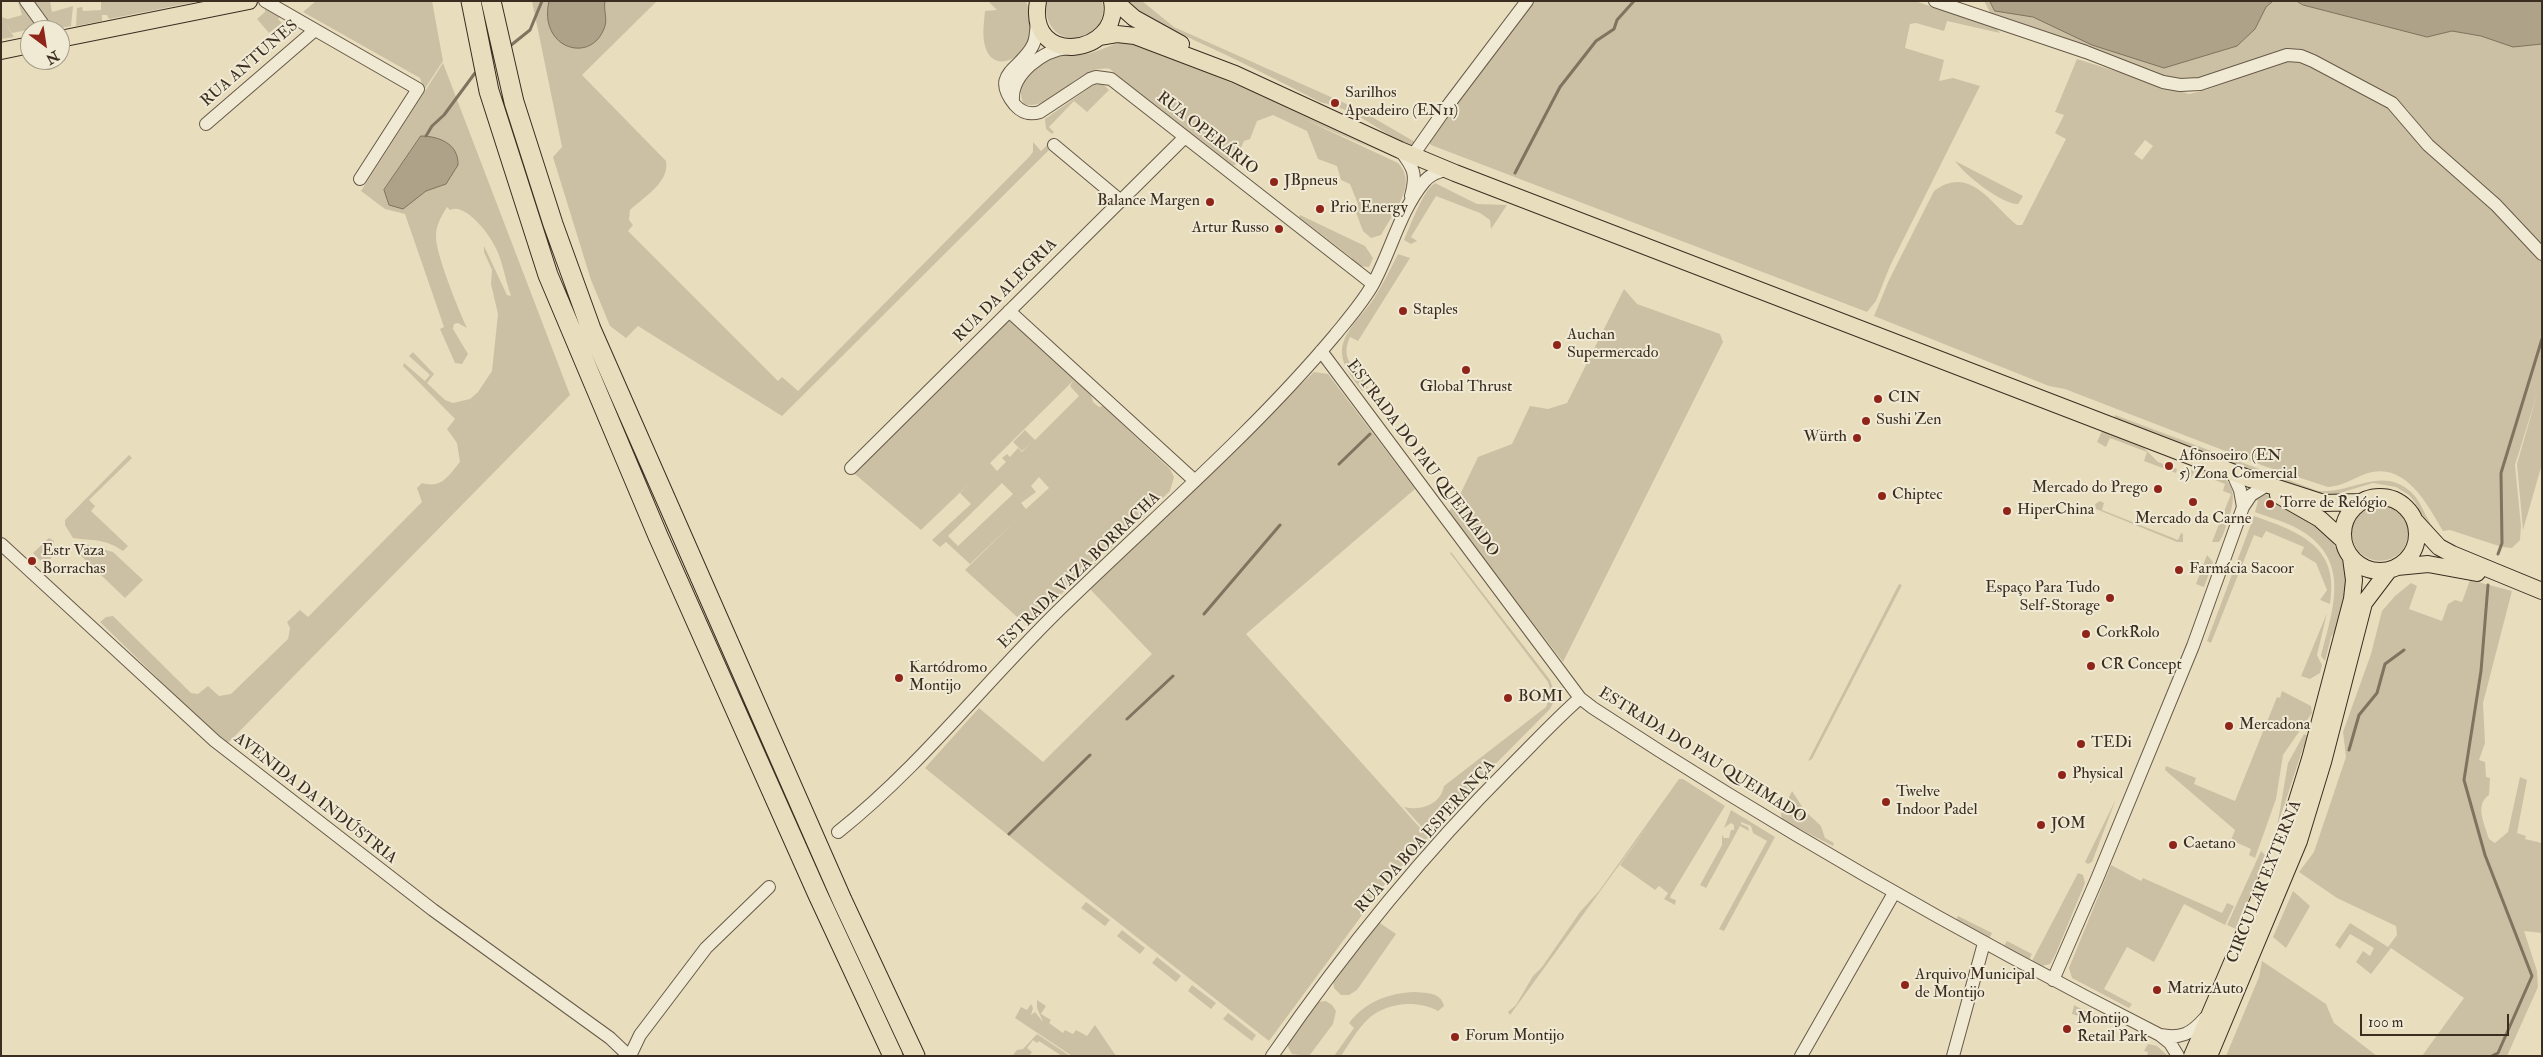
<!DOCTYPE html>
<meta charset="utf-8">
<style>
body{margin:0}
#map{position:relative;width:2543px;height:1057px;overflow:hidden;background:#e8debe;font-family:"IM FELL Double Pica",serif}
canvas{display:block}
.frame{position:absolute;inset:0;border:2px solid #3c2d21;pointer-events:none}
.north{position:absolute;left:20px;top:20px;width:50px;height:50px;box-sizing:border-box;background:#f0ead5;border:1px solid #a89e8d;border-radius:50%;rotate:149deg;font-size:14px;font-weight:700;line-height:20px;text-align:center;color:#3c2d21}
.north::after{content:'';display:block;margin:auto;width:18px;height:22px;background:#8f2418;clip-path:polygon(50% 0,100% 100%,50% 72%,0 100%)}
.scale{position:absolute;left:2360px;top:1014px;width:149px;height:22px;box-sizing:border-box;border:2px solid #3c2d21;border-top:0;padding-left:6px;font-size:15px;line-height:18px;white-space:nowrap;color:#3c2d21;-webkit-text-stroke:4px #f0ead5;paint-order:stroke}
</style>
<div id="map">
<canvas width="2543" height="1057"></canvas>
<div class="frame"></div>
<div class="north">N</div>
<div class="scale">100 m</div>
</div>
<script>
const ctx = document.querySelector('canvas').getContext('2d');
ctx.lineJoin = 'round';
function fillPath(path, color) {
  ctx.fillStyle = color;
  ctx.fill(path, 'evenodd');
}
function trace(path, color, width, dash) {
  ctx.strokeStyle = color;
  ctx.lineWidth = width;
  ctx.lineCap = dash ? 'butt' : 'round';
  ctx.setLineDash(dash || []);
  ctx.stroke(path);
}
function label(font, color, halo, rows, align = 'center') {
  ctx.font = font + ' "IM FELL Double Pica",serif';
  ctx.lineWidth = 4;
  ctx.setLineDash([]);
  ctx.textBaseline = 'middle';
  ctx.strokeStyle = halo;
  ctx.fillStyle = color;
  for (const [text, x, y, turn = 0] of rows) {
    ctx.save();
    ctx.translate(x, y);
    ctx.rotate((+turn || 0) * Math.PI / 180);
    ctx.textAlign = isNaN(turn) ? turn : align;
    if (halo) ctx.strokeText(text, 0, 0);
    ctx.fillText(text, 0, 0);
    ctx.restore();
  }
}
fillPath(new Path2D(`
 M21,1l15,23 -4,5 -20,4 -7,-10 9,14 -13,2v-22l7,2 14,-4 -4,-13z
 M29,1h21l2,11 21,-6 -2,20 -21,4z
 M101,1h99l-91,18 -2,-4h-5v6l-26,5 1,-18 5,-1 1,4 18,-1z
 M316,1h116l11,60 -21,32 1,-7 -3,-8 -117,-66z
 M532,1h125l-75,74 84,86c4,21 -22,36 -36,49l-1,10 4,5 -5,6 150,150 4,-4 16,14 231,-234 4,-5v-10l8,9 6,-6 4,3 -269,268 -144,-90 -12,12 -16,-12 -19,-46 -38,-123 9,-10z
 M988,1h38c4,11 8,32 2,42 -9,18 -36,29 -43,3 -3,-11 -1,-24 0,-35l12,-1z
 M1046,1h56c10,44 -60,55 -56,0z
 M1127,1h15l32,26 186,83 55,32 -4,5c-26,-12 -46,-31 -74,-40l1,-4 -5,-1 -2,3 -11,-3c-41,-21 -82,-42 -124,-61 -25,-12 -48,-21 -69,-40z
 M1533,1h382l81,27 4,5 -53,-12 -3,10 -28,-8 -6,1 -5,24 39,12 -5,21 14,-3 27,8 -90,180 -14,35 -9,11 -436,-167 -3,-4z
 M1984,1h313l6,4 239,-4v463l-19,66 -6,-66 21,-73 -23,74 6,61 -1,14 -8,8 -10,-1 -52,-17 -7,1c-16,-27 -38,-71 -78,-57 -13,5 -22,12 -37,13l-64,-21 -199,-77 -16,-3 -175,-70 15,-36 45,-89c36,-27 57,13 83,34h5l44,-86 -11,-6 9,-18 -9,-3 22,-53 112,35 17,-4 77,-28h15l18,5 70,37 49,41 -29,-37 -102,-57 -102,27h-31l-101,-35 -30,-13 -48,-14zM2145,140l8,6 -11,14 -8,-6z
 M265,8l15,9 -2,2 4,4 -13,10 -12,-14 8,-7z
 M1124,42l27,6 104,45 128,60 -79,-34 94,44c21,21 -6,51 -17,72l-10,3 -8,-7 -8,-21 3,-6 -8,-20 -9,-4 -4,-14 -19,-7 -11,-28 -34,-16 -16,6 -7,18 -6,2 -3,7 3,3 -5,8 -9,-2 -2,1 9,6 -5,2 -91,-69 -31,-28c-34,-6 -54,43 -86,35 -12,-20 16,-45 36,-48 9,-2 18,0 27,-2 13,-3 24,-10 37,-12z
 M443,63l127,332 -344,350 -126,-123 6,-5 7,-1 78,77 7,1 10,-8 11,10 12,-2 57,-55 2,-11 -3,-6 13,-12 8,7 114,-115 -5,-14 5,-5c20,6 27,-8 38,-21l-3,-19 -10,-14 8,-10 -52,-53 1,-3 21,18 5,-6 -21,-19 4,-4 21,22 -7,9 18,17 8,3 17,-4 8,-7 14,-21 6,-57 -7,-30 1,-14 -8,-18v-6l23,49 4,1c-6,-17 -9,-39 -18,-53 -7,-13 -29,-40 -43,-33l-3,-3c-6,10 -11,18 -11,29 -1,16 23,75 31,92l-9,-5 -4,1 -1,5 15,25 -6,10 -7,-1 -15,-34 4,-2 -39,-113 -20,-5 -24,-18z
 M1102,83l7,7 -22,22 -13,-11 -25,26 5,5 -2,2 -6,-5 -1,-10 47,-33z
 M1955,161l68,35 -5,8c-17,0 -53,-29 -63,-43z
 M1435,183l42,21 30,1 -16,24 -1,-9 -10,-7 -44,-17 -25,41 6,4 -6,3 -7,-4c6,-13 19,-50 31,-57z
 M1300,215l65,31 8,12 -4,9 -10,-1 -7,-5v-3l-53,-41z
 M1398,254l12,4 -52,83 -8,-4c-7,16 -3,23 7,36l2,-1 9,16 -6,3c-7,-10 -19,-23 -20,-37 -2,-22 24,-41 34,-59 8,-13 15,-27 22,-41z
 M1624,289l13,15 83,30 3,8 -160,320 -115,-150 8,-9 22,-46 34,-13 18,-38 18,3 19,-6z
 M1011,321l80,74 2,7 6,5 4,-1 67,63 4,8 -4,14 -62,60 -8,3 1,5 -75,66 -61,-55 50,-49 -45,43 -24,-22 -6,5 -8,-7 39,-36 -11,-11 10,-10 -49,47 -71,-60 152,-148zM1073,381l-3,5 9,10 -44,44 -10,-10 -12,12 9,9 8,-7 -8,8 -4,-4 -8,9 -3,-3 -5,4 4,4 -9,9 -7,-8zM1039,477l10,11 -23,21 -5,-6 15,-11 -5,-6zM1002,483l11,11 -55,52 -10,-10z
 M1314,372l14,2 87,115 -169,145 184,205 -42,41 -119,161 -219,-172 -125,-101 54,-60 64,54 109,-108 -63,-66z
 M2115,415l203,76c33,3 63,-26 93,1 13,12 15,31 28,42l-1,3 -12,-14 -11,-21 -6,-7 -13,-8 -23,-4 -43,13 -51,-15 -165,-63z
 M2102,431l42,17 14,14 19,7 -1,4 -32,-12 3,-9 -37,-14 -4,9 -9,-5z
 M129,455l3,3 -43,42 6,6 -4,5 37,35 -5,5c-19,-13 -30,-10 -50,-13l-8,-13v-5z
 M2181,470c34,-1 63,6 48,47 -3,8 -5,19 -10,25h-7l19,-48 -8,-3 2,-7 -31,-12 -3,6 -11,-4z
 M2265,494l26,12 38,29 18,35 -6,52 -10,15 -6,24 -4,-5c11,-44 30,-92 -16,-123 -15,-10 -34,-15 -50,-21l3,-11 -5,-2z
 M2100,501l4,2 -2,7 76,30 3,-7 2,1v8h-6l-81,-33 -1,-5z
 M2352 533a28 28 0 1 1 56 0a28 28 0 1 1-56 0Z
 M2254,516c45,16 86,30 76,88l-10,-4 7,-10 -11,-27 -15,-9 3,-7 -38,-16 -4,7 -8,-3 -43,108 -4,-2z
 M49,538l5,3v14l-9,10 -12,-12z
 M85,544l28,8 30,28 -18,18 -46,-44v-7z
 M1451,552l99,128 6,17 -6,12 -123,124 -23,-26c17,4 36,-2 40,-21l102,-79 5,-14 -3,-11 -98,-129z
 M2207,555l6,7 -9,25 -8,-3z
 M2470,580l42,11 -29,112 2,40 -6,17 6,2 1,15 4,1 -1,17c-15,10 -4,30 0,44l6,4 13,-11 12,-55 7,3 -10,53 9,3 -1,3 17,4v90l-18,-2 13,40 1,16 -31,69h-85l42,-58 -73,-50 -20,26 -15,-12 7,-11 7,5 4,-8 -24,-14 -10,15 -5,-4 15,-22 38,24 9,-12 -1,-9 -59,-28 -38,-26 15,-20 32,-95 -3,-25 28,-78 11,-43 13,-15 16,-13 6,3 -8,23 33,12 6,-17 7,-4 7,2z
 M1899,584l3,1 -90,174 -4,2z
 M2327,613l-10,42 5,10 -2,8 -10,6 -9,-3z
 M2282,691l29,15 1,7 -29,42 -7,44 -21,59 -6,-3 2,-6 -20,-9 4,-10 -70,-60 1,-4 30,12 -2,6 41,17 42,-104 3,1z
 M2304,734l7,3 -8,11 -26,79 11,-64z
 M1679,779h4l42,27 -54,89 -1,3 6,2 -1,5 -11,-6 4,-6 -9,-7 -4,4 -35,-25 32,-45 -142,195 -2,-3 8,-7 17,-29 9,-9 38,-55 19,-21z
 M1792,791l13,20 16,15 4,12 9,5 -1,3 -51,-26 -1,-6z
 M2116,799l-24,63 -4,2 -3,-2z
 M1731,810l44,27 -51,94 -5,-2 48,-88 -14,-8 -2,-7 -10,-4v2l7,3 1,4 -9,-5 -34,62 -6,-3 22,-40v-10l2,3h5l2,-8h3v-5l-3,-2 -7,5z
 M2261,851l6,6 -31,72 -9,-4z
 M2111,865l30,16 2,-3 79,35 5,-10 7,3 -9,19 -41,-21 -30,58 -27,-15 -23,42 28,15 -3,4 -57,-30 -3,-10z
 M2078,873l5,2 2,8 -29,70 -6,11 -8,2 -10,-5z
 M2293,891l17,15 -24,42 -13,-11z
 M1086,902l24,18 -5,6 -24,-18z
 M1958,916l34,17 -3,6 -34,-17z
 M1377,921l19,13 -39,56 -8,5h-8l-7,-7 -1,-8z
 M1122,930l23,18 -5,6 -23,-18z
 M2007,941l25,13 -3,6 -26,-13z
 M1157,957l24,19 -5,6 -24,-19z
 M2262,961l64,43 8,19 43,33h-151l33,-79z
 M1192,985l24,18 -5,6 -23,-18z
 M1415,992c11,1 26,0 29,14l-6,5c-22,-12 -53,-8 -71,9 -10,10 -18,24 -26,36h-7l20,-28 -5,-5c16,-21 39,-30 66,-31z
 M1037,1000l9,6 -5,8 10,6 -2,3 14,10 2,-3 8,4 3,-4 11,6 8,-11 21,31h-44l-57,-38 6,-11 6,3 4,-6 2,4 -2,7 4,-3 8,10 -6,-14z
 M1326,1001l6,4 4,6 -3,13 -24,32 -17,-2 -5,-9 30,-43z
 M2074,1005l28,15 -1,3 -29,-9z
 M1228,1013l28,22 -4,6 -29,-22z
 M1037,1034l33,22h-8l-23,-15 -2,2 -4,-3 -6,8 5,4 -3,4 -16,-1 4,-5 6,-1z
 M2148,1044l9,2 11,10h-21l1,-4 -4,-1z`), '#cbc0a3');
const water = new Path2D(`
 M549,1h56c-2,11 4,19 -2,30 -15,33 -65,16 -54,-30z
 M1990,1h283l-7,6 -11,22 -18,17 -73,22 -72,-23 -59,-28 -38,-6z
 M2297,1h245v43l-29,3 -32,-11 -29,-5 -25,6 -124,-32z
 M421,136c18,0 38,8 37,29l-12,19 -20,7 -23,18 -14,-4 -5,-15z`);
fillPath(water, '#aea289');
trace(water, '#80735f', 1);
trace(new Path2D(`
 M510,46l20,-16 12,-29
 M426,136l6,-10 12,-11 31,-42
 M1515,173l45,-86 36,-46 18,-12 3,-9 17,-19
 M1339,464l31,-30
 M2498,554l4,-11 -1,-70 41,-134
 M2488,585l-7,86 -17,109 21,75 47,121 -34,77 -6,3
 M1204,614l76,-89
 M1127,719l46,-43
 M2349,750l10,-35 18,-22 8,-29 19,-14
 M1009,834l81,-79`), '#80735f', 3);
const minor = new Path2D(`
 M26,1l21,29
 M265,1l153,88 -58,90
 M1935,1l151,51 77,30 17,3 20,-1 87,-29 14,1 12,5 79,42 36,42 68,60 46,49
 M1037,18c-1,9 0,19 -4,27 -12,25 -44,28 -18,60 7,8 15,10 25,7l50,-33 6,-2 15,2 262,205
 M1013,101c-2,-27 30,-51 55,-53
 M206,124l109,-94
 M1054,145l67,56
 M1400,150c14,18 17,24 11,46
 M1413,155l33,-47 81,-107
 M1009,311l186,170
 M1321,351l259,347 13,10c183,120 372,228 567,327l10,8 8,13
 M851,468l333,-330
 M2232,472l8,18 3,17
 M1,544l214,197 218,169 177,128 19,18
 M838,832c82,-65 147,-150 222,-223 92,-90 192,-175 275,-274 13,-16 28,-33 38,-51 18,-33 27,-73 51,-102 6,-8 15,-10 24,-13
 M2053,980l44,-101 96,-233 50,-139 8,-12 13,-8
 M2160,1035c21,4 31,-1 45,-17
 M630,1056l10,-21 66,-87 63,-61
 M1272,1056c71,-103 149,-200 238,-289 23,-23 46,-48 70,-69
 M1801,1056l93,-163
 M1953,1056l31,-113`);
const major = new Path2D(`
 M1038,1c-12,68 84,54 74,0
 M1115,1l19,17 47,26
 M1099,37l18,-3 18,2 100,38 165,76 55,23 795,306 74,24 36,-1
 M60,39l189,-38
 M1,51l29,-6
 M2278,495l42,24 22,20
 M2343 534a37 37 0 1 1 74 0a37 37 0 1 1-74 0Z
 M2416,522l23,25 13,7 90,37
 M2397,567l31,-3 49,9
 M2192,1056l94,-220 24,-77 42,-160 2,-19 -3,-22
 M2209,1056l90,-215 24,-79 41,-159 25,-33`);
const highway = new Path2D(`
 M471,1l18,90 59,184 110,261 160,359 75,161
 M491,1l23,101 39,122 38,105 251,571 73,156`);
trace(minor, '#675948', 14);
trace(major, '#3c2d21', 18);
trace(highway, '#3c2d21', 21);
trace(minor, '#f0ead5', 12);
trace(major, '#e8debe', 16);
trace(highway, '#e8debe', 19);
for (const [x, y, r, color] of [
 [1335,103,5,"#8f2418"],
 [1274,182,5,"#8f2418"],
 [1210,202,5,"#8f2418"],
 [1320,209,5,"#8f2418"],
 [1279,229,5,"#8f2418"],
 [1403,311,5,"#8f2418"],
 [1557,345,5,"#8f2418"],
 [1466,370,5,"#8f2418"],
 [1878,399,5,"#8f2418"],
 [1866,421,5,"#8f2418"],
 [1857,438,5,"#8f2418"],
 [2169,466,5,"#8f2418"],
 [2158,489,5,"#8f2418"],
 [1882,496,5,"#8f2418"],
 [2193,502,5,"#8f2418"],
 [2270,504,5,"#8f2418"],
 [2007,511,5,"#8f2418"],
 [32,561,5,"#8f2418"],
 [2179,570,5,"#8f2418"],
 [2110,598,5,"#8f2418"],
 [2086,634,5,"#8f2418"],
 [2091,666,5,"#8f2418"],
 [899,678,5,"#8f2418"],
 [1508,698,5,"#8f2418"],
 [2229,726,5,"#8f2418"],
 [2081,744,5,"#8f2418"],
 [2062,775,5,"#8f2418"],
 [1886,802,5,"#8f2418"],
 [2041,825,5,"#8f2418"],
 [2173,845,5,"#8f2418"],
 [1905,985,5,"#8f2418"],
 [2157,990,5,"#8f2418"],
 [2067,1029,5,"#8f2418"],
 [1455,1037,5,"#8f2418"]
]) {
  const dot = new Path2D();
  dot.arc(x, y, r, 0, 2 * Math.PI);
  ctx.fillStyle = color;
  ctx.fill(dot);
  trace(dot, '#f0ead5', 2);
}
label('16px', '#3c2d21', '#f0ead5', [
 ["RUA ANTUNES",250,64,-41],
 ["RUA OPERÁRIO",1207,134,38],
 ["RUA DA ALEGRIA",1006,291,-45],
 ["ESTRADA DO PAU QUEIMADO",1422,459,53],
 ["ESTRADA VAZA BORRACHA",1080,571,-44],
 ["ESTRADA DO PAU QUEIMADO",1702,756,32],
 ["AVENIDA DA INDÚSTRIA",315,799,38],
 ["RUA DA BOA ESPERANÇA",1426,837,-48],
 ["CIRCULAR EXTERNA",2265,882,-68]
]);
label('16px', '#3c2d21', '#f0ead5', [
 ["Sarilhos",1345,94],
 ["Apeadeiro (EN11)",1345,112],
 ["JBpneus",1284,182],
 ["Balance Margen",1200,202,"right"],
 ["Prio Energy",1330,209],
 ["Artur Russo",1269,229,"right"],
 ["Staples",1413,311],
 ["Auchan",1567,336],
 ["Supermercado",1567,354],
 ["Global Thrust",1466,388,"center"],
 ["CIN",1888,399],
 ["Sushi Zen",1876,421],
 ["Würth",1847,438,"right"],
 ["Afonsoeiro (EN",2179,457],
 ["5) Zona Comercial",2179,475],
 ["Mercado do Prego",2148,489,"right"],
 ["Chiptec",1892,496],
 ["Torre de Relógio",2280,504],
 ["HiperChina",2017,511],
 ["Mercado da Carne",2193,520,"center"],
 ["Estr Vaza",42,552],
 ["Borrachas",42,570],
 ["Farmácia Sacoor",2189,570],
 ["Espaço Para Tudo",2100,589,"right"],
 ["Self-Storage",2100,607,"right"],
 ["CorkRolo",2096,634],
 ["CR Concept",2101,666],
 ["Kartódromo",909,669],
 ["Montijo",909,687],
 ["BOMI",1518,698],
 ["Mercadona",2239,726],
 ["TEDi",2091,744],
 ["Physical",2072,775],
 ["Twelve",1896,793],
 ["Indoor Padel",1896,811],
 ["JOM",2051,825],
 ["Caetano",2183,845],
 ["Arquivo Municipal",1915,976],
 ["de Montijo",1915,994],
 ["MatrizAuto",2167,990],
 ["Montijo",2077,1020],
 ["Retail Park",2077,1038],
 ["Forum Montijo",1465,1037]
], 'left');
</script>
